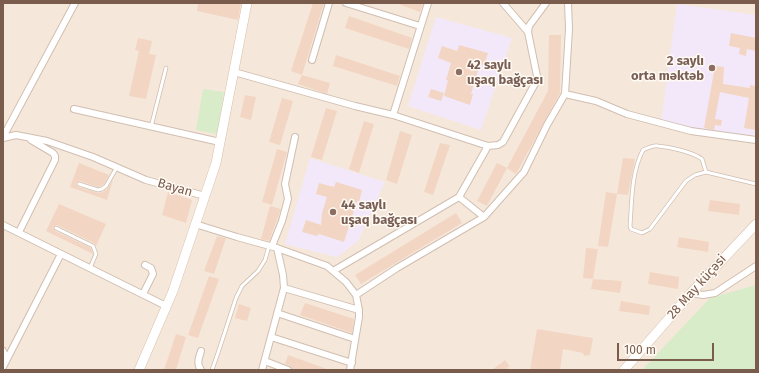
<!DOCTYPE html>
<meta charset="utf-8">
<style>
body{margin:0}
#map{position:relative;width:759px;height:373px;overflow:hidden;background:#fdf6ec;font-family:"Fira Sans",sans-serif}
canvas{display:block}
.frame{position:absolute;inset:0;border:4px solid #7a5c4d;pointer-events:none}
.scale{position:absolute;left:617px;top:343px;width:97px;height:18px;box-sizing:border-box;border:2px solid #7a5c4d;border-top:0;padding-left:5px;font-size:12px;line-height:14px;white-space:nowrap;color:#7a5c4d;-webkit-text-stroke:3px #fffaf3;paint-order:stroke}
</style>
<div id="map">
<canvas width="759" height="373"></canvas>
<div class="frame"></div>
<div class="scale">100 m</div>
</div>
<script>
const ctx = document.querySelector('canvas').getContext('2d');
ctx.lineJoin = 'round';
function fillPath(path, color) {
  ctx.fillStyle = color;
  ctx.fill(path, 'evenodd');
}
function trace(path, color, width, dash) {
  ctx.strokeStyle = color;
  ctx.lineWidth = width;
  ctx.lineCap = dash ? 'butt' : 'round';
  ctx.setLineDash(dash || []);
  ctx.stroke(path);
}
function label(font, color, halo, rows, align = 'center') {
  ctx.font = font + ' "Fira Sans",sans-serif';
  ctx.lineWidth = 3;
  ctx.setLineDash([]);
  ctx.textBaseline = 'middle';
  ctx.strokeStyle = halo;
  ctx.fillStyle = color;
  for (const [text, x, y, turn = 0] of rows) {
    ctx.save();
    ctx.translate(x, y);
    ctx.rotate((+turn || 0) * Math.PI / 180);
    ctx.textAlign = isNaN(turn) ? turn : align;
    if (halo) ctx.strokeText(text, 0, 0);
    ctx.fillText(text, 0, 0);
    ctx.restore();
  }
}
fillPath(new Path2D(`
 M3,3h753v367h-753z`), '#f5e8da');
fillPath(new Path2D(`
 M677,4l79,11v124l-41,-6 -54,-11z
 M436,17l76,21 -31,92 -73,-24z
 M310,158l75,24 -27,59 -21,16 -52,-13z`), '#f3e8fa');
fillPath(new Path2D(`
 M203,89l21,3 -7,42 -21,-4z
 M756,285v85h-114l68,-72z`), '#d8ecc9');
fillPath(new Path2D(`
 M198,3h43l-3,17 -41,-9z
 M313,3h11l-22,72 -11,-4z
 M396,3h27l-3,9z
 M349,16l63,22 -3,11 -64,-21z
 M731,33l25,5v13l-9,-2 -1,7 -7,-2 1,-6 -11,-2z
 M549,35h12l-1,58 -44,81 -9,-6 41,-77z
 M138,38l14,3 -3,13 7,1 -10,44 -17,-3 10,-45 -4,-1z
 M459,45l29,8 -4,12 -4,-1 -9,30h2l-3,11 -26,-9 4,-16h-2l5,-17 -13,-5 4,-12 15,5z
 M336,55l64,21 -3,10 -64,-20z
 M715,66l9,1 -1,17 27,4v-3l6,1v44l-12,-2 5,-30 -29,-6 -5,27 7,1 -1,6 -6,-1 -1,5 -10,-2z
 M302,75l28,8 -3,11 -29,-10z
 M431,89l13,4 -3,8 -13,-4z
 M245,95l11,2 -5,23 -11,-3z
 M282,98l11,3 -13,44 -11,-3z
 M326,108l11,3 -15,49 -11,-3z
 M364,121l10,3 -15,49 -10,-4z
 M400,131l12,4 -15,49 -11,-4z
 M440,143l10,2 -17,50 -9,-3z
 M277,149l10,3 -15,53 -10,-3z
 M623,158l12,1 -7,36 -11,-1z
 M79,163l30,12 -5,9 -3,2 -3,1 -18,-6 -4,2 2,4 20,6 5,-1 5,-4 5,-8 -6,20 -37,-13z
 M497,163l10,5 -20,38 -10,-5z
 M336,182l26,8 -3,12 -2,-1 -13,41 -25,-8 -2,2 -15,-4 4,-12 15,5 1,-12 5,-16 -11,-3 3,-11 15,4z
 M168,192l24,8 -6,23 -24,-8z
 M606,192l11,2 -9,53 -10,-1z
 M710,200l30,4 -1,11 -31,-4z
 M59,204l47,20 -10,22 -2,-3 -37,-18 -4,2 2,4 36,17 2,6 -47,-23z
 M270,206l11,3 -12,32 -8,-2z
 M456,213l6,10 -101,61 -6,-9z
 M217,236l9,2 -12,36 -10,-3z
 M679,237l30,5 -1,10 -31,-5z
 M586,248l12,1 -5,30 -10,-1z
 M650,272l29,5 -1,12 -30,-5z
 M209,276l10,3 -21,59 -10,-3z
 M593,279l29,2 -2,12 -29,-4z
 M621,301l29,5 -1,9 -30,-4z
 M305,303l49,16 -2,14 -52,-18z
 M239,304l12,4 -4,13 -12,-3z
 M537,329l56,9 -3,17 -6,1 -1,-3 -20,-4 -3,21h-30z
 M176,334l10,3 -10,33h-12z
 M288,355l39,14v1l-35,-1 -2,-3 -5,-2z
 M505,360l5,7h-3l2,3h-17z`), '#f3d5c3');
const lane = new Path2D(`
 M151,127l15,-59
 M706,172l-11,3 -9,6 -36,48 -8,4 -11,-4 -1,-3c2,-25 1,-53 13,-76 5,-2 10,-5 15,-4 12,1 34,6 44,13l4,13 50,12
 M79,184l19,6 4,-1 4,-3 11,-19
 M56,228l37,18 3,8 -6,14
 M212,370l7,-20 17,-52 6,-12 16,-15 7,-11 4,-14`);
const street = new Path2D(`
 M346,3l74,23
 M503,3l25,29
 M312,60l17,-57
 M234,72l121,34 38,9 95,31 10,-1 5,-3 34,-62v-4l-9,-44 1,-6 17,-23
 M565,94l31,7 31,13 64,17 65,9
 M74,109l146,33
 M393,115l35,-112
 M3,137l72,-134
 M3,138l13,-3 31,6 46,16 53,23 59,16
 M459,197l25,20
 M195,224l42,13 40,11 50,18 19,16 10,13 3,15v7l-9,53
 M3,225l163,81
 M19,232l36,-72v-4l-2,-3 -22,-13
 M272,246l10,-25 6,-22 -3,-15 10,-47
 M333,271l126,-74 29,-51
 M284,288l75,22
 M691,293l12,2 12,-2 41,-27
 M143,294l10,-20 -2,-6 -6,-3
 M356,295l41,-27 87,-51 40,-45 23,-47 18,-31 4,-65 -1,-26
 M277,313l78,26
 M271,337l81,26
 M3,351l4,8
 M265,361l23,9
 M3,367l58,-113
 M201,370c-5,-7 -2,-12 0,-19
 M262,370l22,-82 -1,-13 -6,-27`);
const secondary = new Path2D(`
 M139,370l34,-79 43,-128 31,-160
 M624,370l67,-77 65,-69`);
trace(lane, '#d1beb0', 4.5);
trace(street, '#d1beb0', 8);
trace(secondary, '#d6c0b0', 10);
trace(lane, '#fff', 3);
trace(street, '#fff', 6);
trace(secondary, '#fff', 9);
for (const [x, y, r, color] of [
 [712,68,4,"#8d6e63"],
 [459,72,4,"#8d6e63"],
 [333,212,4,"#8d6e63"]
]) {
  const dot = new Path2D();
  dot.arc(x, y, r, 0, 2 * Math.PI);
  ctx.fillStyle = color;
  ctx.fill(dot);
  trace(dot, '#fffaf3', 1.5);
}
label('bold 13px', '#785e54', '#fffaf3', [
 ["2 saylı",704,61,"right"],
 ["orta məktəb",704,76,"right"],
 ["42 saylı",467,65],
 ["uşaq bağçası",467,80],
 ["44 saylı",341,205],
 ["uşaq bağçası",341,220]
], 'left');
label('13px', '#7a5c4d', '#fffaf3', [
 ["Bayan",175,188,16],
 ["28 May küçəsi",697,287,-48]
]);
</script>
